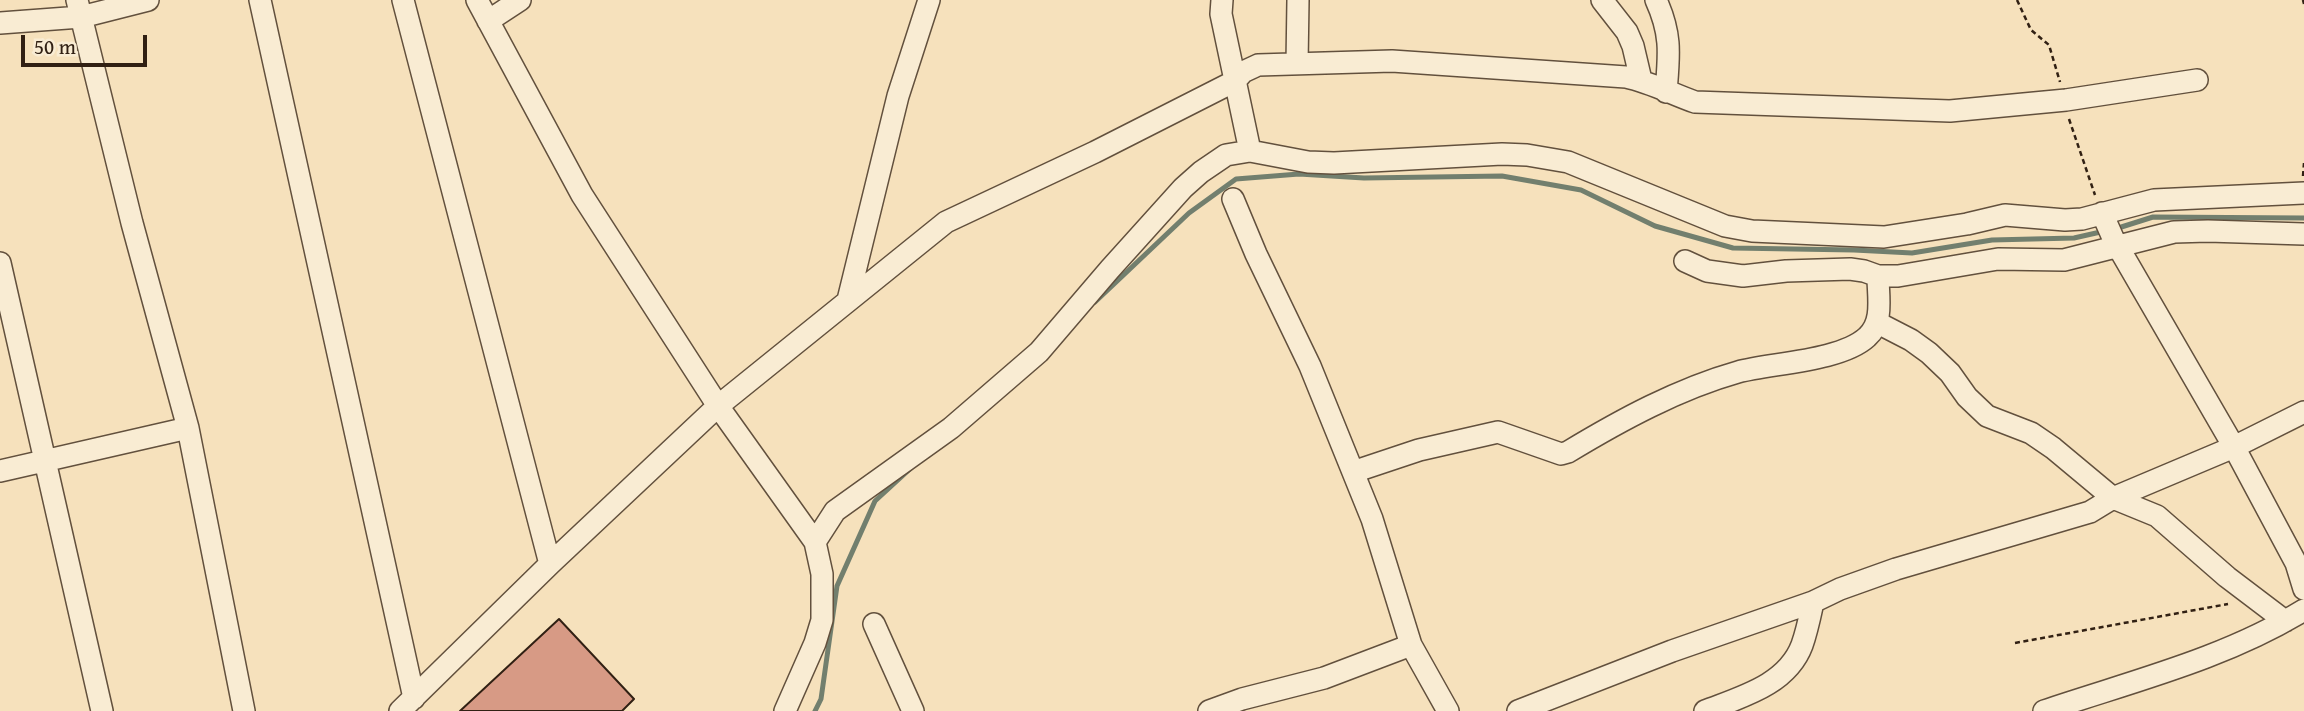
<!DOCTYPE html>
<style>
body{margin:0}
#map{position:relative;width:2304px;height:711px;overflow:hidden;background:#f6e1bc;font-family:"Gentium Book Plus",serif}
canvas{display:block}
.scale{position:absolute;left:21px;top:35px;width:126px;height:32px;box-sizing:border-box;border:4px solid #312013;border-top:0;padding-left:9px;font-size:21px;line-height:24px;white-space:nowrap;color:#312013;-webkit-text-stroke:5px #f9ecd3;paint-order:stroke}
</style>
<div id="map">
<canvas width="2304" height="711"></canvas>
<div class="scale">50 m</div>
</div>
<script>
const ctx = document.querySelector('canvas').getContext('2d');
ctx.lineJoin = 'round';
function trace(path, color, width, dash) {
  ctx.strokeStyle = color;
  ctx.lineWidth = width;
  ctx.lineCap = dash ? 'butt' : 'round';
  ctx.setLineDash(dash || []);
  ctx.stroke(path);
}
function fillPath(path, color) {
  ctx.fillStyle = color;
  ctx.fill(path, 'evenodd');
}
trace(new Path2D(`
 M2115,229l38,-12 151,1
 M1095,302l94,-89 47,-34 63,-5 65,4 138,-2 79,14 74,36 78,22 121,2 58,3 80,-13 82,-2 31,-7
 M815,711l6,-12 16,-113 38,-85 36,-33`), '#727f6e', 5);
const building = new Path2D(`
 M559,619l75,80 -12,12h-162z`);
fillPath(building, '#d79a85');
trace(building, '#312013', 2);
const minor = new Path2D(`
 M77,0l55,223 56,205 56,283
 M260,0l154,698
 M403,0l147,564
 M477,0l105,195 136,211 97,136 7,32v46l-7,23 -30,68
 M1222,0l-1,14 29,137
 M1602,0l25,32 6,14 8,34
 M1656,0c16,35 13,55 10,92
 M488,21l32,-21
 M0,23l81,-6 67,-17
 M1297,64l1,-64
 M1233,199l23,55 54,112 62,153 39,126 37,66
 M2102,213l11,25 121,209 62,116 8,26
 M1685,261l22,10 36,5 43,-5 64,-2 14,2 14,5h20l100,-17 66,1 110,-28 34,-1 96,3
 M0,263l102,448
 M848,300l50,-204 31,-96
 M1878,323l33,17 18,13 21,20 17,24 20,19 44,17 22,15 60,50 44,18 70,61 58,44
 M0,471l188,-43
 M1353,472l66,-22 79,-18 63,22 7,-2c53,-32 110,-63 170,-80 34,-9 103,-11 129,-35 17,-15 11,-40 11,-61
 M815,542l20,-31 116,-83 88,-76 71,-83 73,-81 18,-16 25,-17 24,-4 58,11 26,1 168,-9 25,1 41,7 157,64 27,5 132,6 83,-13 38,-9 60,5 17,-1 72,-19 150,-7
 M874,624l39,87
 M400,711l150,-147 168,-158 228,-184 149,-70 140,-71 8,-9 15,-7 134,-4 234,16c24,5 46,17 69,25l255,9 116,-11 131,-20
 M1209,711l33,-12 82,-21 87,-33
 M1518,711l154,-60 141,-49 27,-13 56,-20 194,-57 23,-14 121,-51 70,-35
 M1705,711c36,-14 82,-26 97,-66 5,-14 8,-29 11,-43
 M2044,711c89,-30 180,-52 260,-101`);
trace(minor, '#62503d', 24);
trace(new Path2D(`
 M2017,0l14,30 18,15 11,37
 M2303,0l1,4
 M2069,119l26,76
 M2303,176l1,-13
 M2015,643l213,-39`), '#312013', 2.5, [5, 3.5]);
trace(minor, '#f9ecd3', 21);
</script>
